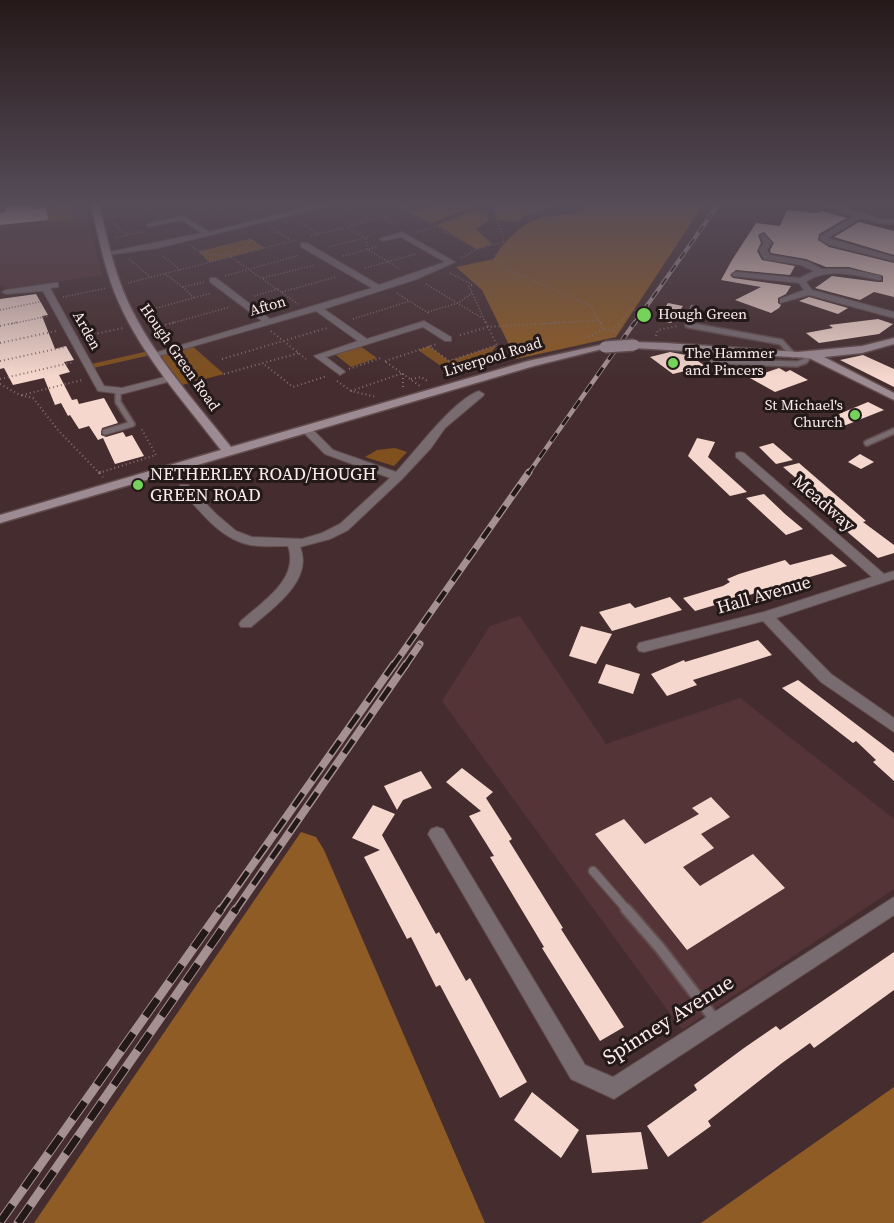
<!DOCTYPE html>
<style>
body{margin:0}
canvas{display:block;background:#452d2f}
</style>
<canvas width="894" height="1223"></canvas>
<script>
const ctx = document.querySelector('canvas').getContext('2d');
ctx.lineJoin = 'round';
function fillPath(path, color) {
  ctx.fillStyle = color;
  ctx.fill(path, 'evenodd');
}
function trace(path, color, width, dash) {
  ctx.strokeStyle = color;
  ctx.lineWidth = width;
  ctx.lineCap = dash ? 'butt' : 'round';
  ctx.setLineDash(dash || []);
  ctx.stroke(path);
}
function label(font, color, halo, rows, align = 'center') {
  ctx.font = font + ' "Source Serif 4",serif';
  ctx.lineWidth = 6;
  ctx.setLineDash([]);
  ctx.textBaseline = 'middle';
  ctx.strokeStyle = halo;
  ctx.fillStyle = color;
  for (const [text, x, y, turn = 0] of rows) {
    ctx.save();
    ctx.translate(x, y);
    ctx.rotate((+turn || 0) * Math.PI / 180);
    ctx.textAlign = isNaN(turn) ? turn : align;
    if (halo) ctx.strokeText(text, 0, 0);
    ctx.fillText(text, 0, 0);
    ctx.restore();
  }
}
fillPath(new Path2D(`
 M0,205h86l16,70 -93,15 -9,-5z
 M520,616l86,128 134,-46 154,121v70l-212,141 -240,-329 48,-75z`), '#543437');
fillPath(new Path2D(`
 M70,205l3,14 -25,3 -2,-14z
 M251,239l13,9 -54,14 -11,-10z
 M190,344l34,30 -46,12 -23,-32 -66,15 -2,-4 66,-15 3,4z
 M497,345l-6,8 -40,20 -33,-23 11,-4 20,15z
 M360,346l17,12 -26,9 -15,-12z
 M395,448l12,4 -13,14 -29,-9 12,-7z`), '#80511f');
fillPath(new Path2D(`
 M434,205h45l-48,18 -22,-11z
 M493,205h62l-29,10 -7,6 -21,-1z
 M590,205h113l-87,132 -100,22 -34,-69 -26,-23 38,-8c11,-18 27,-37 50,-42 16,-3 32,-2 46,-12z
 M476,210l11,3 1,8 -12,8 16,15 -15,5 -40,-24z
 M301,832l15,5 8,13 161,373h-451z
 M894,1087v136h-193z`), '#8f5c25');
fillPath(new Path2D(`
 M9,205h24v4l13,-2 2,13 -48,5v-12l6,-1 -1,-4z
 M787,210l30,3 5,-2 25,7 -28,16 -1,6 11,7 65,16v34l-20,-5 -14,8 -45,-12 17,-12 46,6h5v-6l-34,-9h-23l-20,-8 -35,-6 -1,-3 4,-7 -10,-11 -6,3 3,8 -4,8 5,9 33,6 -5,9 -54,-5 -6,5 3,3 58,8 -5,8 -8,4v5l3,2 -2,3 -8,5 -36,-13 26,-13 -40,-7 11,-20 24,-37 24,3z
 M859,222l35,9v24l-60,-18z
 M36,294l12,21 -6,1 13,33 11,-3 8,14 -10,2 6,10 -11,3 13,25 5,-1 2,5 25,-6 14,25 -16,5 -1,7 5,2 17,-5 3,5 6,-2 12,21 -29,8 -12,-26 -5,2 -9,-14 -10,3 -9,-14 -2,1 -7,-13 -6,2 -11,-27 -31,7 -9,-17 -4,1v-70z
 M809,297l39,11 -10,6 -39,-13z
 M668,303l15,3 -12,17 -15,-3z
 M878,319l15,5 -14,10 -60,9 -13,-10 27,-5 -4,-3z
 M670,352l21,4 14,10 -32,8 -23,-17z
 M863,355l31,14v18l-54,-27z
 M779,368l7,4 4,-2 18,10 -33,12 -25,-14z
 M868,402l16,8 -43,17 -14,-8z
 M697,438l18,4 -7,15 39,35 -17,4 -42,-40z
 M773,443l20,17 -17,4 -17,-17z
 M860,454l14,8 -13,7 -13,-7z
 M799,463l67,58 -3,1 31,23v8l-16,5 -54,-46 9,-2 -50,-43z
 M764,494l21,20 18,15 -17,6 -40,-37z
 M832,554l15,12 -152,45 -12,-13 40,-12 7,-4 -3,-3 12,-5 46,-14 5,5z
 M670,597l12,13 -70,21 -13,-19 31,-9 5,5z
 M581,626l31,8 -16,30 -27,-8z
 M758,640l14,15 -79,25 4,5 -30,11 -16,-22 33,-14 1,2z
 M606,664l34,10 -7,20 -35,-11z
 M798,680l96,73v28l-21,-19 3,-2 -20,-19 -3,2 -71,-55z
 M462,768l31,24 -7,6 26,41 -3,2 54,87 -2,1 63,98 -24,14 -58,-93 2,-1 -54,-90 4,-1 -25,-40 12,-5 -35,-29z
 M421,771l11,17 -29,12 -6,10 -13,-24z
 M711,797l19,20 -29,17 13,14 -31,19 17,19 53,-32 32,34 -98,62 -92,-116 29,-15 21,25 54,-30 -7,-6z
 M373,805l22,9 -13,21 54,99 3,-2 27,49 4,-3 57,104 -27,16 -60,-113 -4,2 -25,-50 -4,2 -43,-82 16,-7 -28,-12z
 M894,952v38l-80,58 -4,-5 -28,20 -74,58 3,5 -43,31 -21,-31 50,-36 -3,-5 50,-37 32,-22 4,4z
 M532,1092l47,38 -18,28 -47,-38z
 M641,1132l7,37 -56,4 -6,-38z`), '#f5d7cd');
const laneFar3 = new Path2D(`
 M401,205l3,2
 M688,324l4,-17`);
const laneFar2 = new Path2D(`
 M689,322l-1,3 93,17 12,13
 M711,361l86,3 8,-3 5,-7
 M105,432l27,-8 -14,-22v-11
 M867,443l27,-12`);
const laneFar1 = new Path2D(`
 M593,871l35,40`);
const lane = new Path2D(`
 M626,909l34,39 55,72`);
const street = new Path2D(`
 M318,205h14l-174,43 -50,7 -4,-2 98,-20 -20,-13 -34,7 -1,-2 4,-2 32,-7 26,16z
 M430,205h6v1l-3,2z
 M809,205h29l41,14 15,1v4l-16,-1 -17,-5 -33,20 66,19v4l-64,-16 -10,-5v-4l35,-20 -24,-8z
 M402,232l53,30 -38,17 -93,30 43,30 57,-18 27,16v4h-6l-22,-14 -97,30 17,13 2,2 -5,3 -26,-19 44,-15 -42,-30 -157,45 -8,-2 111,-33 -52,-39v-4h6l54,41 102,-31 -71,-41v-4h6l72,42 66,-23 -44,-25 -18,4 -4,-2z
 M764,234l8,9 -5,7 3,5 36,6 16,8h27l32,7v4h-3c-24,-5 -50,-13 -72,2l6,8 82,22v6l-85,-23 -29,8v-4l24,-9 -5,-7 -66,-7 -1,-2 4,-2 64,6 14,-7 -13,-6 -37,-6 -5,-9 5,-7 -4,-7z
 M55,283h3v4l-8,1 54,98 18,2 50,-13 3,1v4l-53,14 -24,-3 -55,-100 -37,3 -4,-2 4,-2z
 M479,391l5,3 -1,2 -38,32 -14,20 -29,31 -54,51 -18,9 -30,8c14,33 -27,61 -49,80h-10l-2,-3 2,-3c21,-19 59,-42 47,-75 -12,0 -26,1 -38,-1 -30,-6 -50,-34 -70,-56v-4h8l28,29 20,17 16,6 50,2 20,-6 18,-9 50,-46 -65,-24 -22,-22v-4h8l22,22 63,22c20,-21 57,-72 83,-81z
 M740,452l4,1 140,121 10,-3v8l-118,39 55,56 63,44v14l-73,-50 -58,-61 -119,31 -5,-1 -2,-4 2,-4 125,-31 108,-35 -136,-120v-4z
 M437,827l6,2 142,236 28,12 281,-180v18l-280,184 -43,-20 -140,-240 -3,-5 3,-5z`);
const secondary = new Path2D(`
 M91,205h8c8,33 15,67 29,97 25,54 67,99 103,145l297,-86 77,-17 5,3 -76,19 -534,157v-8l221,-65c-36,-47 -78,-93 -102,-147 -14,-31 -20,-65 -28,-98z
 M894,338v6l-32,9 -38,4 70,36v7l-85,-42 -175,-10 -5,-3 5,-3 32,1 132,9 64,-6z`);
trace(laneFar3, '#624c4d', 5);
trace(laneFar2, '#624c4d', 8);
trace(laneFar1, '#624c4d', 11);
trace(lane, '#624c4d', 14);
trace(street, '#624c4d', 2);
trace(secondary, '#624c4d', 3);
trace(new Path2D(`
 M343,205l27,15
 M493,205l11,37 -10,17 18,12 79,35 10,18
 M216,207l14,9
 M191,212l30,-7
 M410,212l67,37
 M329,213l23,13
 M230,216l44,-11
 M109,218l58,-13
 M385,218l13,7
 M110,221l18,14
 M298,221l21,13
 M271,227l19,13
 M346,227l20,11 1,11 33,20
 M416,232l22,-6
 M311,236l87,-22
 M115,238l29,-7
 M250,239l14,9
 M192,247l17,8h19
 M329,247l43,-11
 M163,256l17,14
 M343,256l34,-9
 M231,257l67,47
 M461,258l16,-9 27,-7
 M129,259l21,18
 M210,262l-11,-10 52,-13 -4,6 -13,9
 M365,268l51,-14
 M450,273l23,12 -4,1 17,38
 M165,274l18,13
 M225,276l75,-21
 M263,278l52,-13
 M128,283l168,-43
 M426,284l56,34
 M282,292l54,-15
 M397,293l33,21
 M254,296l24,-7
 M63,297l44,-9
 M194,298l-11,-11 22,-5
 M0,310l39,-8
 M142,312l69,-19
 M428,312l30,-9 14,-10
 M353,319l57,-18
 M11,324l37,-8
 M169,324l61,-17
 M541,324l59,-4
 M619,324l12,-14h4`), '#867072', 1.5, [1, 2]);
trace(new Path2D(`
 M486,322l2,5 77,-5
 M601,322l2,7 13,3
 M0,326l18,-4
 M150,329l25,-7
 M271,331l35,28
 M613,331l8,-9
 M86,336l37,-8
 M656,336l2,-6 20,-4
 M585,339l18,-10
 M0,343l56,-12
 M429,346l20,15 48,-16 -9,-18 -31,9
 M222,359l105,-31
 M0,361l65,-14
 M385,361l52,-17
 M386,362l34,24
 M265,365l28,22 34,-11
 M349,369l32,-11
 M455,373l8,-7 -5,-8
 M224,374l75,-21
 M0,379l74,-17
 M411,379l10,-2 8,5
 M337,381l14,10 26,6
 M0,384l20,11 13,3 25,32 42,44
 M351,391l52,-18v17
 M22,395l60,-15
 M99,473l57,-18 -15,-27`), '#867072', 2, [1, 3]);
trace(new Path2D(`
 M99,472l4,5
 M99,473l2,-1`), '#867072', 3, [1.5, 4.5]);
trace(laneFar3, '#786c71', 4);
trace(laneFar2, '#786c71', 5);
trace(laneFar1, '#786c71', 8);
trace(lane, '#786c71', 10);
fillPath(street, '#786c71');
fillPath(secondary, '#9d8b93');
const railFar4 = new Path2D(`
 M634,324l84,-119`);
const railFar3 = new Path2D(`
 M528,474l107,-152`);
const railFar2 = new Path2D(`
 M393,666l136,-194
 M405,666l15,-22`);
const railFar1 = new Path2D(`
 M220,911l174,-247
 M235,911l171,-247`);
const rail = new Path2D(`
 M0,1222l221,-313
 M18,1223l218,-314`);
trace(railFar4, '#a59092', 4);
trace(railFar3, '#a59092', 4.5);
trace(railFar2, '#a59092', 7);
trace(railFar1, '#a59092', 8);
trace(rail, '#a59092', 9);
trace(railFar4, '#241919', 2, [8]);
trace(railFar3, '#241919', 3, [10]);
trace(railFar2, '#241919', 4.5, [13]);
trace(railFar1, '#241919', 5, [16]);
trace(rail, '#241919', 7, [21]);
const secondaryBridge = new Path2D(`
 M605,347l29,-2`);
trace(secondaryBridge, '#624c4d', 14, []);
trace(secondaryBridge, '#9d8b93', 11);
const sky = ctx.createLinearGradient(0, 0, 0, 377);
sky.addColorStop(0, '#26191a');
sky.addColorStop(0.54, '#564c58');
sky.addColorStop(1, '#564c5800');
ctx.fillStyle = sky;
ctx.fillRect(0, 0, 894, 377);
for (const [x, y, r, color] of [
 [644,315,8,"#75d25b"],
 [673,363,6,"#75d25b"],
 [855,415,6,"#75d25b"],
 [138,485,6,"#75d25b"]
]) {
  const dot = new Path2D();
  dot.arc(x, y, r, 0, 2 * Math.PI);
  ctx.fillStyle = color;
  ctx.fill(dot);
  trace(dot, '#241919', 2);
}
label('15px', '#fdeced', '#241919', [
 ["Afton",268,307,-16],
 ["Arden",86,331,61],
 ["Hough Green Road",179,358,55],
 ["Liverpool Road",493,358,-17]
]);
label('15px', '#fdeced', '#241919', [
 ["Hough Green",658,315],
 ["The Hammer",685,354],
 ["and Pincers",685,371],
 ["St Michael's",843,406,"right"],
 ["Church",843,423,"right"]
], 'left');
label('18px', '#fdeced', '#241919', [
 ["NETHERLEY ROAD/HOUGH",150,475],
 ["GREEN ROAD",150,496]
], 'left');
label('18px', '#fdeced', '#241919', [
 ["Meadway",823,504,41],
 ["Hall Avenue",764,596,-16]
]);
label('21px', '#fdeced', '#241919', [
 ["Spinney Avenue",669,1021,-32]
]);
</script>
